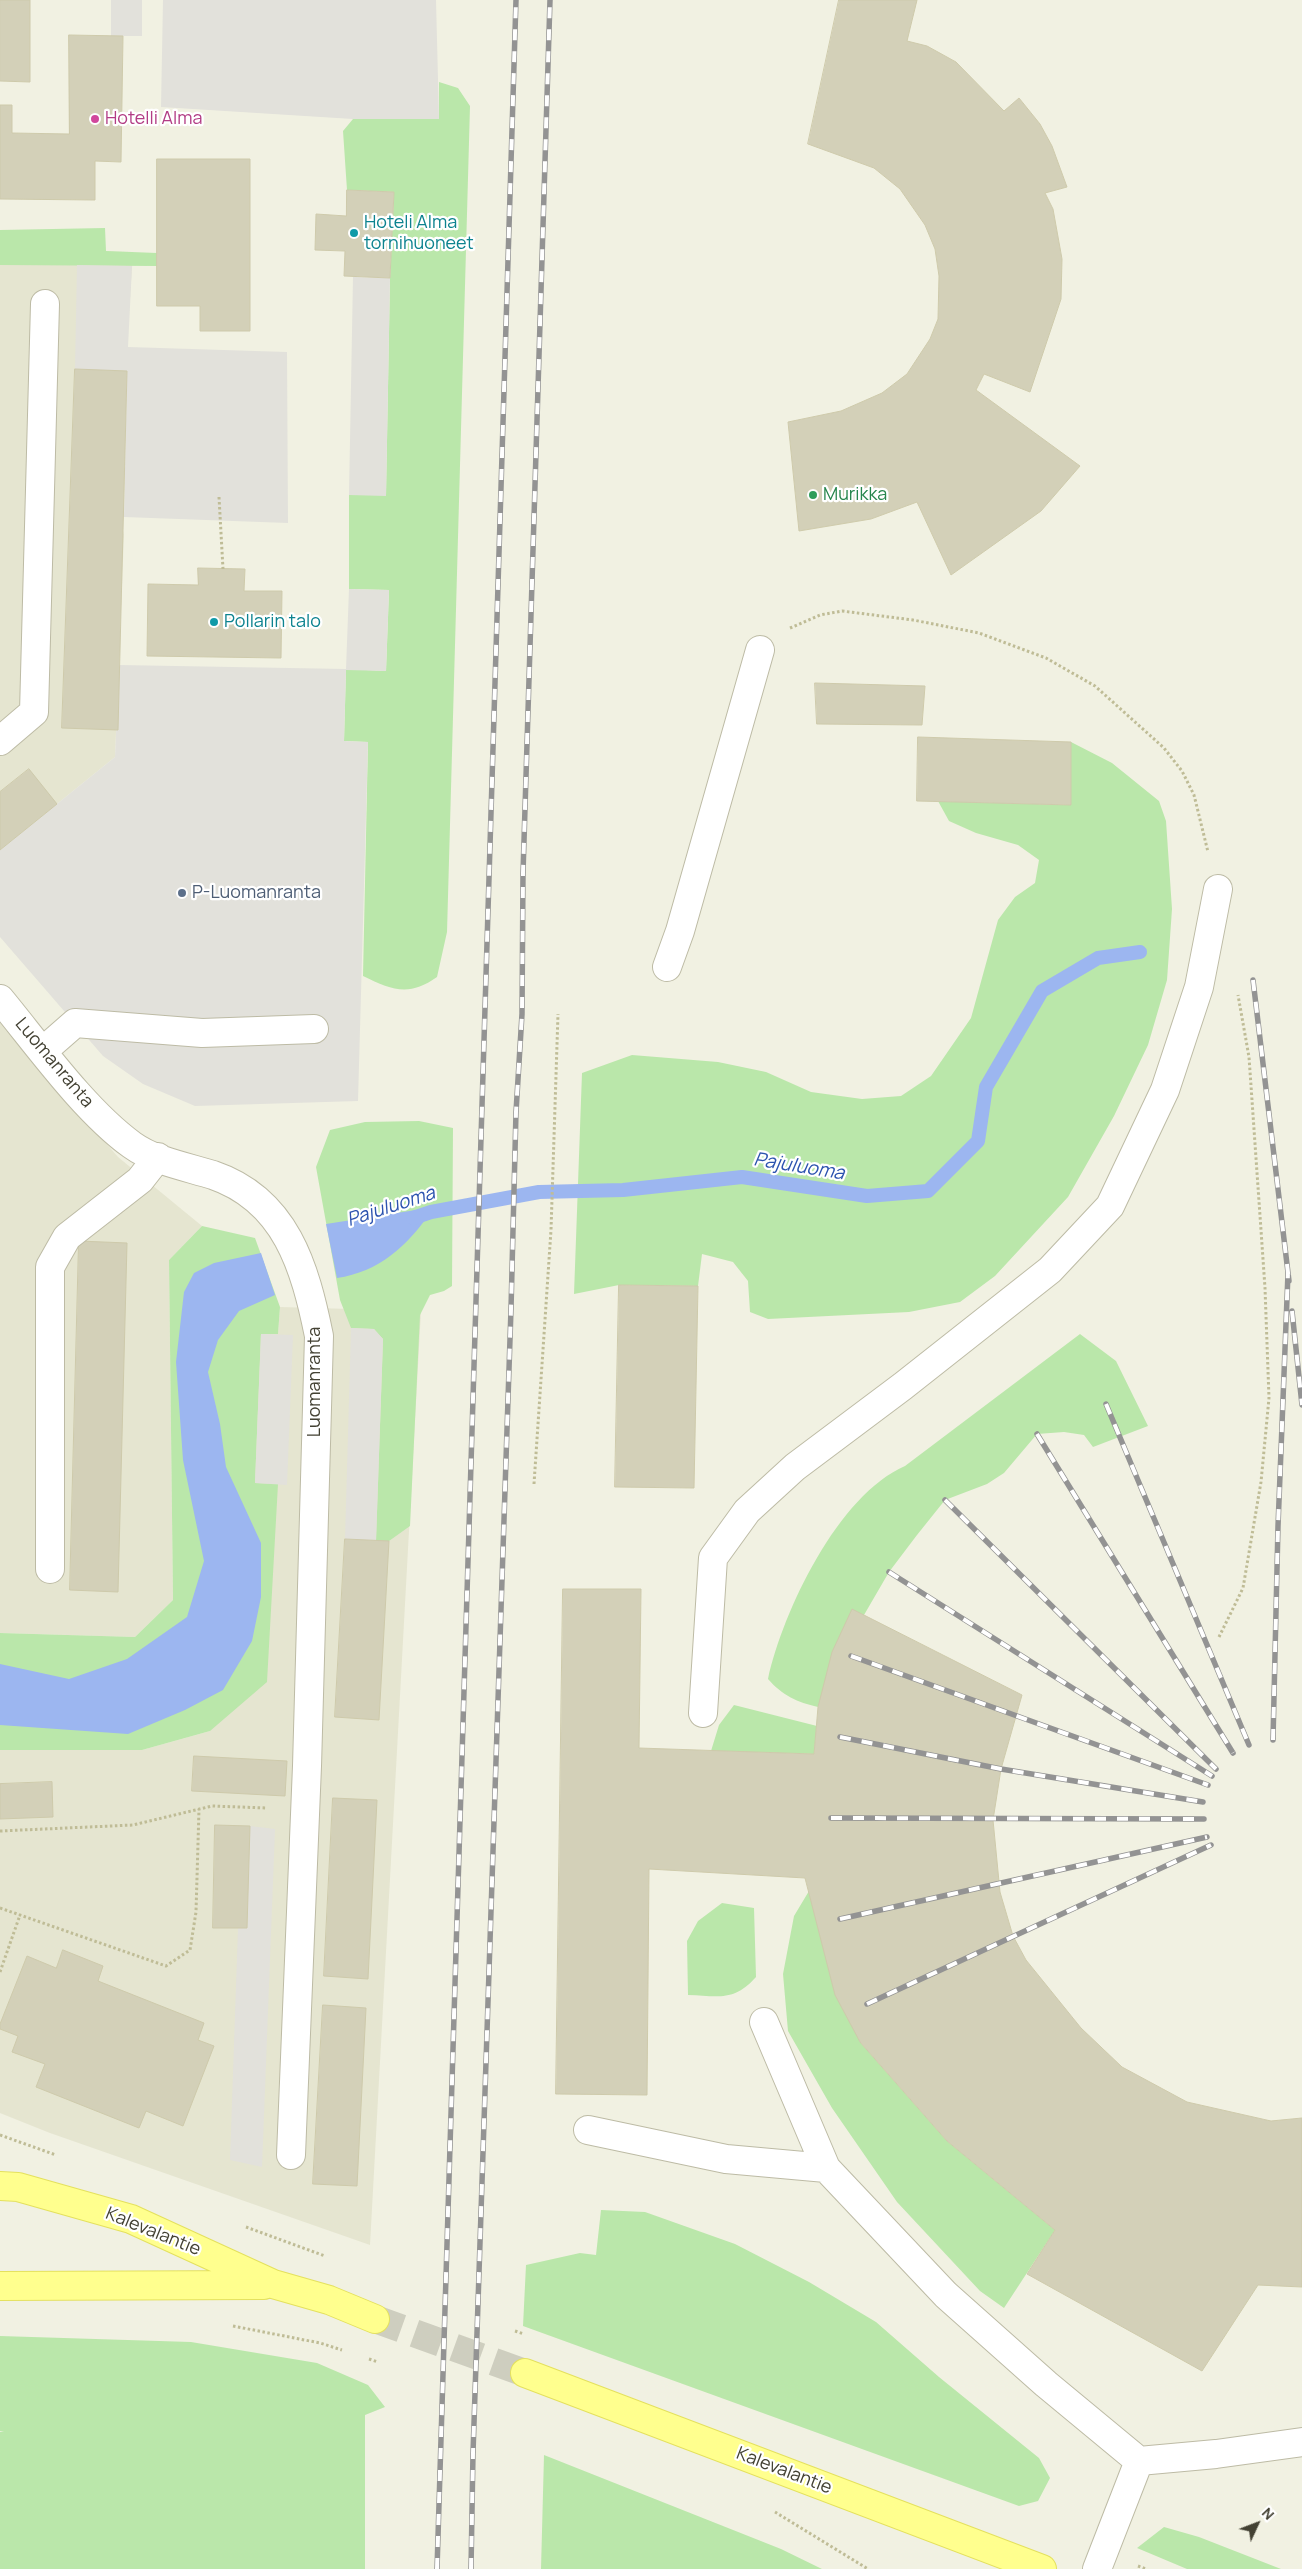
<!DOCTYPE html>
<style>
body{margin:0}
#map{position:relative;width:1302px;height:2569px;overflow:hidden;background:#f1f1e2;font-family:Manrope,sans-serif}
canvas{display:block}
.north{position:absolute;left:1232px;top:2499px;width:50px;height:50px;-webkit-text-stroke:4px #fff;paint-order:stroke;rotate:47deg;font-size:14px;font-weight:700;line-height:20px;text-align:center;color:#434133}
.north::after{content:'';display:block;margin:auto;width:18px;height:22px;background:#434133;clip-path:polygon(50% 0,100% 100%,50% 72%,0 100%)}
</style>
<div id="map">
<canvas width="1302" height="2569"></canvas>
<div class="north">N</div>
</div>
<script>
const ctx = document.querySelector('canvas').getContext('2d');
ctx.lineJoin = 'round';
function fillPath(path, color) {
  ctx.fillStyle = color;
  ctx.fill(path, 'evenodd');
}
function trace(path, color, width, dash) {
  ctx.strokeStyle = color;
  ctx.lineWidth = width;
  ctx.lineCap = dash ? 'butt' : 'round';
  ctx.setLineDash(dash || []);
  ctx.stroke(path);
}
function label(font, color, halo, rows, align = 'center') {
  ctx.font = font + ' Manrope,sans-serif';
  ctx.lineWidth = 4.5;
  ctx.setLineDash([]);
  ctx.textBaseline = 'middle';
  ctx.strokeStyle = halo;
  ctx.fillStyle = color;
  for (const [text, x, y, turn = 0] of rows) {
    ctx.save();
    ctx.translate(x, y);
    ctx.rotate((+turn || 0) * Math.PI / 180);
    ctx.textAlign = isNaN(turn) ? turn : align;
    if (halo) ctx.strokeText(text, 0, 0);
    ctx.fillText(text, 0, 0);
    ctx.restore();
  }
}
fillPath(new Path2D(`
 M0,249l133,3 -6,95 -3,170 -2,9 2,9 -9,222 -115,93z
 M0,1021l118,136 84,69 -33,34 4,340 -38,37 -135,-4z
 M280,1307l141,4 -51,934 -320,-112 -50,-20v-363h142l68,-19 51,-397h17z`), '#e5e5d0');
fillPath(new Path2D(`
 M439,82l19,6 12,18 -23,826 -10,45c-28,20 -45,13 -74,-1l5,-234 -24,-1 2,-72 40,2 3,-81 -40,-1v-94h37l4,-217 4,-86 -47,-2 -4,-59 10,-12h86z
 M105,228l1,23 51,2v13l-157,-1v-35z
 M1071,742l41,21 47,38 7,20 6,88 -5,71 -19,65 -34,71 -46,81 -73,79 -35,26 -51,10 -141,7 -18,-7 -2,-31 -15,-19 -31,-8 -4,32 -79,-1 -45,9 8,-221 50,-18 86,7 48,10 45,20 51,7 39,-3 30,-20 40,-58 27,-98 17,-23 20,-14 4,-23 -21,-15 -42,-12 -27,-12 -11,-20 132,4z
 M419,1121l34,7 -1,158 -8,5 -14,4 -10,20 -10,211 -21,15h-13l7,-202 -9,-10 -23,-1 -11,-28 -24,-133 14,-37 35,-8z
 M202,1226l53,12 25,69 -2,27h-17l-6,149 23,1 -11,198 -57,49 -68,19h-142v-117l135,4 38,-37 -4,-340z
 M1080,1334l36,27 32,65 -55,21 -9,-12 -20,-3 -27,2 -33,39 -17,11 -42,16 -28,35 -28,37 -25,43 -46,92c-21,-5 -35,-11 -50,-28 15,-68 70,-184 137,-213z
 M734,1705l83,21 -3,28 -103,-3 8,-26z
 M809,1891l51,151 87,99 108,89 -51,78 -24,-17 -83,-89 -65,-94 -44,-77 -5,-57 11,-58z
 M722,1903l32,5 2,69c-22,25 -38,19 -68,18l-1,-54 11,-20z
 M601,2210l44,2 90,32 74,38 67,40 63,55 100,81 11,20 -12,23 -19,5 -496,-180 3,-61 54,-12 16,2z
 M0,2336l191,6 126,21 51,22 17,22 -20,8v154h-365v-137h4l-4,-1z
 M544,2455l237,94 41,20h-281z
 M1164,2527l35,10 82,32h-94l-50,-21z`), '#bae7aa');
fillPath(new Path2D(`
 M111,0h31v36h-31z
 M163,0h273l3,119h-86l-192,-12z
 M77,265l55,1 -4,81 159,5 1,171 -164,-6 3,-146 -52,-2z
 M353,277l37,1 -4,218 -37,-1z
 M349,589l40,1 -3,81 -40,-1 -2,71 24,1 -10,359 -163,5 -52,-22 -40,-28 -103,-119v-87l115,-93 4,-92 227,4z
 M351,1328l23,1 9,10 -7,202 -31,-2z
 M261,1334l32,1 -6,150 -32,-2z
 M250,1826l25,3 -13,338 -32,-7 8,-232h9z`), '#e2e1db');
fillPath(new Path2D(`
 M416,1210l15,2c-24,34 -52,60 -94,66l-11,-54z
 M261,1253l14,42 -36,16 -21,29 -10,32 12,52 6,43 35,76v54l-9,44 -29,49 -38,20 -57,24 -128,-9v-61l69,15 58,-20 60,-42 17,-56 -21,-101 -7,-98 8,-70 10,-19 20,-10z`), '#9cb6f0');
trace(new Path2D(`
 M413,1218l18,-6 108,-20 84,-2 119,-13 125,19 61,-5 50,-50 8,-54 56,-96 56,-33 42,-6`), '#9cb6f0', 14);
const building = new Path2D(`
 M0,0h30v82l-30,-1z
 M839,0h78l-10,41 20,5 29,16 48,49 15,-13 21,26 12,22 15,41 -22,6 8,16 9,50 -1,40 -31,93 -46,-18 -8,16 104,76 -39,45 -90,64 -34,-73 -46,17 -72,12 -11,-109 53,-11 41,-18 25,-19 23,-35 8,-20 1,-43 -4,-27 -10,-24 -25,-36 -26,-21 -66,-24z
 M69,35l54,1 -2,126 -26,-1v39l-95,-1v-94h12v28l57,1z
 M157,159h93v172h-50v-25h-43z
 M347,190l47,2 -4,86 -46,-2 1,-25 -30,-1 1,-36 30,2z
 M75,369l52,2 -9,359 -56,-2z
 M198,568l47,1 -1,22h38l-1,67 -134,-2 1,-72 50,1z
 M815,683l110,3 -3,39 -105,-1z
 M918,737l153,5v63l-154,-4z
 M29,769l28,35 -57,46v-58z
 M79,1241l48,2 -9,349 -48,-2z
 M619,1285l79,1 -4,202 -79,-1z
 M345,1539l44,2 -10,179 -44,-3z
 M563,1589h78l-2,159 175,6 4,-47 14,-55 20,-43 170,86 -21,74 -8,51 7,72 13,44 13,24 55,68 41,39 65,35 84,19 31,-3v169l-44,-2 -56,86 -175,-97 28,-44 -108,-89 -87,-99 -25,-47 -30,-117 -156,-9 -2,226 -91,-1z
 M194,1756l93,5 -2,35 -93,-5z
 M52,1782l1,35 -53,2v-35z
 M333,1798l44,2 -9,179 -44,-3z
 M215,1825l35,1 -3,102h-34z
 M63,1950l40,16 -5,15 106,42 -6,17 16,6 -31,80 -37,-15 -7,17 -103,-41 9,-23 -33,-12 6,-16 -18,-7v-5l27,-68 29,12z
 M323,2005l43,3 -9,178 -44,-2z`);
fillPath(building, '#d3d0b8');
trace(building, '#cecaab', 1);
trace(new Path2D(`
 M375,2319l150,54`), '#cecebf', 28, [28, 14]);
const minor = new Path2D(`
 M0,741l34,-29 11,-408
 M667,967l13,-36 80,-281
 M0,999c38,46 84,111 132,146 22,16 55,22 81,30 73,25 92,92 106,161l-12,430 -16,389
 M43,1051l32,-28 127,10 112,-4
 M50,1569v-302l17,-30 73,-57 18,-23
 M703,1713l10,-155 34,-47 48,-44 108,-81 147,-116 60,-64 55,-116 34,-103 19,-98
 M764,2022l62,146 120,127 100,89 93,77 -42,108
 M588,2130l138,29 100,9
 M1139,2461l77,-7 86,-12`);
const major = new Path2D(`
 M0,2186l18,1 113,32 142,65 56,16 46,19
 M0,2286l264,-1
 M525,2373l517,196`);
trace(minor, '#bdbba5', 30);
trace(major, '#e4e15e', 30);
trace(new Path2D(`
 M219,497l4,72
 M790,628l30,-13 22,-4 71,9 66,13 67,25 49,28 69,62 18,23 12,24 14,57
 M534,1484l17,-254 7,-216
 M1219,1637l24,-49 18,-106 8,-84 -4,-110 -16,-231 -11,-62
 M0,1831l133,-6 79,-19 55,2
 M0,1908l166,58 24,-16 6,-38 3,-103
 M0,1972l20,-57
 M0,2135l56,20
 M246,2227l79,29
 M233,2326l87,17 22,7
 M515,2331l9,3
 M369,2359l9,3
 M775,2512l93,57
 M1138,2566l8,3`), '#bfbc96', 3, [2.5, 2.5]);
trace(minor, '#fff', 28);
trace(major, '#ffff8e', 28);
const rail = new Path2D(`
 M1253,980l36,301
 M1292,1311l10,94
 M1106,1404l143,341
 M1037,1434l196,319
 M945,1500l271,269
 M889,1572l323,204
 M851,1656l357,129
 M840,1737l161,32 202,33
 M1273,1740l5,-214 10,-253
 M831,1818l373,1
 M840,1919l367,-82
 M867,2004l344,-159
 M437,2569l79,-2569
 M471,2569l2,-116 38,-1144 5,-197 6,-98 1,-141 27,-873`);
trace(rail, '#939393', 5.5);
trace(rail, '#fff', 4, [11]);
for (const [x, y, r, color] of [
 [95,119,5,"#d1479c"],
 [354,233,5,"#0f9aa8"],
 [813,495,5,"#2e9e5b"],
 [214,622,5,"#0f9aa8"],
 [182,893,5,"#5c6f8a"]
]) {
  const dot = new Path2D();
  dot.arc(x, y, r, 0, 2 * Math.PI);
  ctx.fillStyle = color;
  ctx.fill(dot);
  trace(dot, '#fff', 2);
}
label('18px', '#b23c85', '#fff', [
 ["Hotelli Alma",105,119]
], 'left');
label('18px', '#0d838f', '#fff', [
 ["Hoteli Alma",364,223],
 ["tornihuoneet",364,244],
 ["Pollarin talo",224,622]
], 'left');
label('18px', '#27864d', '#fff', [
 ["Murikka",823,495]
], 'left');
label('18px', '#4e5e75', '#fff', [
 ["P-Luomanranta",192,893]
], 'left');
label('18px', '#434133', '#fff', [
 ["Luomanranta",54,1063,50],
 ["Luomanranta",315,1382,-90],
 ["Kalevalantie",153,2232,22],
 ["Kalevalantie",784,2471,21]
]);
label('italic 19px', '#2c53af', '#fff', [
 ["Pajuluoma",799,1167,9],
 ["Pajuluoma",391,1207,-18]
]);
</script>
